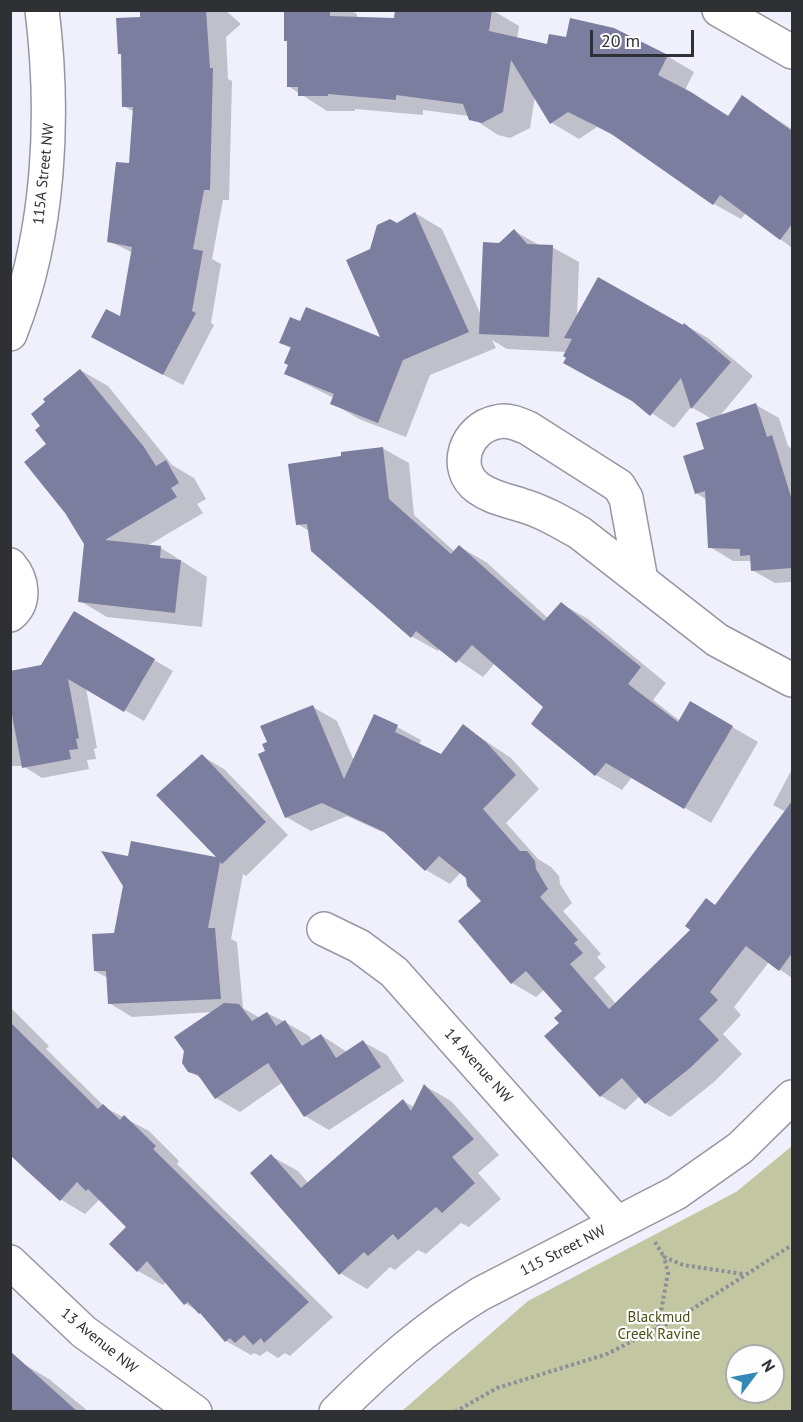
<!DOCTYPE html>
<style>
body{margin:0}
#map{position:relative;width:803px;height:1422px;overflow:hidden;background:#eff0fc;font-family:"PT Sans",sans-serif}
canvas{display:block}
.frame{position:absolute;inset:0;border:12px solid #2f3034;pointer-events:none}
.north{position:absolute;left:725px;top:1344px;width:60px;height:60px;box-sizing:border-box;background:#fefefe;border:2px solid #abacad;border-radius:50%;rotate:58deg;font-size:16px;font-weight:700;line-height:24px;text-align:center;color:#2f3034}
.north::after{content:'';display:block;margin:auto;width:21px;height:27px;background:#3589b9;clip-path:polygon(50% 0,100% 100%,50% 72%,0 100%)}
.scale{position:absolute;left:590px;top:30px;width:104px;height:27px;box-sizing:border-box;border:3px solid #2f3034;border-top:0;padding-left:8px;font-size:18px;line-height:21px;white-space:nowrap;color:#2f3034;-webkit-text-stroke:4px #fefefe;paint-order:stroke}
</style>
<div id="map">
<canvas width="803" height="1422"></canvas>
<div class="frame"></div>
<div class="north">N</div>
<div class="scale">20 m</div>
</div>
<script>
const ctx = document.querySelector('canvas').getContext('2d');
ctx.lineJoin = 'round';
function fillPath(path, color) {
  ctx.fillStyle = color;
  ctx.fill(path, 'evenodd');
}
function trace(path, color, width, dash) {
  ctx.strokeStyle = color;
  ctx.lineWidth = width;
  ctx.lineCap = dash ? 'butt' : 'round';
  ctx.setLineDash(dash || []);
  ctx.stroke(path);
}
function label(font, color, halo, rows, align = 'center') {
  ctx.font = font + ' "PT Sans",sans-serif';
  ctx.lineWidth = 4.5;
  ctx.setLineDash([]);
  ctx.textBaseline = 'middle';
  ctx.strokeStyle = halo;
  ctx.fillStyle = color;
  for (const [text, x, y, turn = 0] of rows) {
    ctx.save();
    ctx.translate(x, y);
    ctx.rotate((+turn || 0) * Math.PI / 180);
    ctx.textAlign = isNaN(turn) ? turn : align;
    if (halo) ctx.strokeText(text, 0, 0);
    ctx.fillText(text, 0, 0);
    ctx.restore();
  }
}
fillPath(new Path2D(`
 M792,1146v265h-390l126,-110 208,-109zM737,1356h36v36h-36z`), '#c2c6a1');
fillPath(new Path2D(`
 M142,10h83l16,14 -15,13 2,42 4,2 -3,119h-6l-11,59 9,5 -10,59 3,2 -31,60 -71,-37 9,-30 12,-65 -24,-12 21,-76 4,-53 -10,-6 -1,-51 -3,-2 22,-35z
 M286,10h64l7,4v5l39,1 1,-10h95l27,16 -2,13 31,6 119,11 27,16 -9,18 44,26 13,-19 50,32v119l-46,-35 -5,6 -27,-15 -92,-64 -25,-13 -18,12 -27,-16 -17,-27 -5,32 -20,10 -12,-3 -29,-19 -46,-6v5l-68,-6v2h-28l-39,-25z
 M415,213l27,16 39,86 18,-71 15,-13 27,15 11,1 27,15 -2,55 108,8 23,13 45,38 -34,41 37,-12 23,13 9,28 4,3v133l-17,1 -23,-13v-9h-19l-23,-14 -3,-47 -11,-7 16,-74 -21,-12 -17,21 -106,-71 -1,-5 -60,-3 -15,-9 4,8 -66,27 -24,62 -47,-18 -27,-16 2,-5 -48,-24 6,-25 -11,-6 102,-3 -12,-90 26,-25z
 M80,370l28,16 64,79 22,13 12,21 -9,5 6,9 -56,33 14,2 46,29 -5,50 -95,-10 -27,-16 6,-57 -38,-100z
 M382,448l27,15 5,52 41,37 5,-5 26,15 63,57 13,-15 26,15 78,64 -13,17 27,21 11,-18 67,39 -47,81 -79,-46 -10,13 -26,-15 -63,-51 12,-18 -50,-43 -12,14 -43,-29 -2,3 -27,-15 -102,-105 -11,-7 45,-67z
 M74,613l99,58 -29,50 -58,-33 11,60 -3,1 2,10 -9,1 2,9 -47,9 -19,-12h-13v-93l32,-6z
 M313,707l24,14 17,40 43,-34 24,13 -2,5 23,11 21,-30 48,32 28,31 -33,34 32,36 13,8 8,9 1,8 12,19 -9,8 38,43 -4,3 9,10 -12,11 22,26 76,-74 15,-30 9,6 70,-94 -13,-7 19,-36v209l-23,-16 -35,45 7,8 -18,19 19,20 -28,28 -44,35 -24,-14 -6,-7 -15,14 -24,-14 -55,-60 15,-13 3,-12 -19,-22 -9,8 -24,-14 -29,-82 -16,-24 -6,-5 -11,12 -24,-14 -35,-34 -44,-20 -36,15 -25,-14 -19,-65z
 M202,756l22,13 64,66 -42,41 -3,-2 -12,65 6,3 6,66 17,10 7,-5 18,9 24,14 3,5 9,-6 26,17 16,-10 24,13 17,26 -75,49 -24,-14 -22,-34 -43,30 -24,-14 -12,-18 -15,-9 24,-59 -81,5 -23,-14 -1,-25 -13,-7 20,-36 14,-77 91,1z
 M10,1007l39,39 -3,3 60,59 43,23 30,30 -2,3 156,153 -43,39 -5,-3 -7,5 -11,-7 -7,5 -6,-3 -3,2 -25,-14 -21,-25 -20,-13 -18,-22 -4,4 -25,-14 -10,-44 -28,-28 -15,15 -25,-15 -50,-85z
 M425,1086l26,15 48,54 -21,18 23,26 -32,28 -8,-4 -35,31 -8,-4 -23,20 -5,-3 -23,22 -27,-16 -69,-117 27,15 11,13 94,-83 11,6z
 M22,1363l27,16 40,33h-79z`), '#0003');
fillPath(new Path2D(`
 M140,10h66l4,58h3l-3,122h-6l-11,59 10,2 -11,60 4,2 -33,62 -72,-38 15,-28 14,7 12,-69 -25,-5 9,-80 13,1 4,-56h-11l-1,-53h-3l-2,-36 24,-1z
 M284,10h46v6l64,2 1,-8h97l-3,21 58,13 2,-10 17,3 4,-19 44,10 54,27 -10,20 33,17 37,24 14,-21 50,36v93l-12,16 -60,-45 -7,10 -103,-72 -42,-21 -18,12 -39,-64 -8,52 -21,11 -13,-3 -6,-16 -67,-9v5l-68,-6v2h-30v-9h-11v-46h-3z
 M415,212l54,120 -66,28 -25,63 -48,-19 4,-10 -50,-20 4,-9 -4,-2 7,-16 -12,-4 11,-26 10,4 6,-14 74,30 -34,-77 24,-11 7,-24 13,-6 7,4z
 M514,229l13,15 26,1 -4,92 -70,-3 4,-92 16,1z
 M598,277l85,48 1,-2 47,39 -40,47 -10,-31 -31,38 -18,-15 -69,-38 3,-5 -3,-2 9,-17 -8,-1z
 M80,369l64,78 12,19 10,-6 13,23 -8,5 6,9 -72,43 56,6 -1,12 21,2 -6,53 -97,-11 6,-58 -19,-31 -41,-51 22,-18 -11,-14 5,-4 -9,-12 14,-12 -2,-3z
 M756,403l11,34 5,-2 20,65v68l-41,3 -1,-16 -10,1v-7l-32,-1 -3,-57 -10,3 -12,-38 21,-7 -8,-26z
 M383,447l6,52 62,55 8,-9 85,76 17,-19 80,65 -13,17 50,38 12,-21 43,25 -49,83 -78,-46 -11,13 -64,-52 12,-17 -71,-62 -16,18 -40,-32 -5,7 -100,-87 -4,-27 -11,1 -8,-61 53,-8v-4z
 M74,611l81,48 -31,53 -56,-33 11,59 -3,1 2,10 -9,1 2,9 -49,9 -12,-64v-33l31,-6z
 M313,705l31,74 30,-65 24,11 -3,7 46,22 22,-30 23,18 30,33 -33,34 37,42h7l8,10 1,8 12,20 -8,8 38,43 -4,3 9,10 -13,11 39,45 81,-79 -5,-4 21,-28 9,7 77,-104v152l-13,18 -33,-25 -36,46 8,8 -19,19 20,21 -29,28 -45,36 -23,-26 -22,19 -56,-61 15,-13 -5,-5 8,-7 -36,-40 -15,13 -53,-63 23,-20 -14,-15 -1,-8 -27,-22 -14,15 -41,-39 -62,-29 -37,15 -27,-64 7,-3 -3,-7 5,-2 -7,-16z
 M202,754l64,68 -44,42 -2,-2 -12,66h7l6,71 -113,5 -2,-33h-12l-2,-37 22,-1 9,-47 -22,-35 27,5 3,-15 85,16 -60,-62z
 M224,1003l15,1 13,17 15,-9 9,14 9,-6 17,26 19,-12 15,24 27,-18 18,27 -77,50 -36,-54 -53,36 -17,-24 -10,-3 -6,-9 2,-12 -10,-14z
 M10,1022l88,87 5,-5 17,16 4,-5 32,31 -3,3 156,153 -45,41 -3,-5 -8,7 -9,-10 -9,8 -5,-5 -5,4 -25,-29 -1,1 -11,-12 -4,3 -37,-44 -10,11 -28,-28 17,-17 -38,-38 -2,2 -9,-9 -17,19 -35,-32 -15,-14z
 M424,1084l50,55 -22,18 23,26 -33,30 -6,-6 -38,33 -5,-6 -25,22 -4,-4 -25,23 -89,-102 21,-19 30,34 102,-89 8,12z
 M10,1351l68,61h-68z`), '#7c7e9f');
const minor = new Path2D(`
 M719,10l73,42
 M10,334c40,-100 45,-219 32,-324
 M10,565c13,15 16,37 0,50
 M641,580l-15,-82 -7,-12 -91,-58c-9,-4 -20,-9 -31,-6 -32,6 -45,47 -19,66 14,10 28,12 43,17 21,6 40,17 59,28l137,107 75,40
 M324,929l35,17 35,26 223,251
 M10,1262l74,70 111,80
 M336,1412c45,-45 90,-85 144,-118l196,-101 64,-45 52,-51`);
trace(minor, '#9596a1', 36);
trace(new Path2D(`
 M655,1242l9,15
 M658,1328l10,-55 -4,-16 19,8 60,9
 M455,1412l42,-24 110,-34 73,-37 112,-72`), '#8e8f97', 4, [3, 3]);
trace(minor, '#fff', 33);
label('15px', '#2f3034', '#fefefe', [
 ["115A Street NW",44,174,-84],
 ["14 Avenue NW",478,1066,48],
 ["115 Street NW",563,1251,-27],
 ["13 Avenue NW",99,1341,39]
]);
label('15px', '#4c4f14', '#fefefe', [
 ["Blackmud",659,1318],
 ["Creek Ravine",659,1335]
]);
</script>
